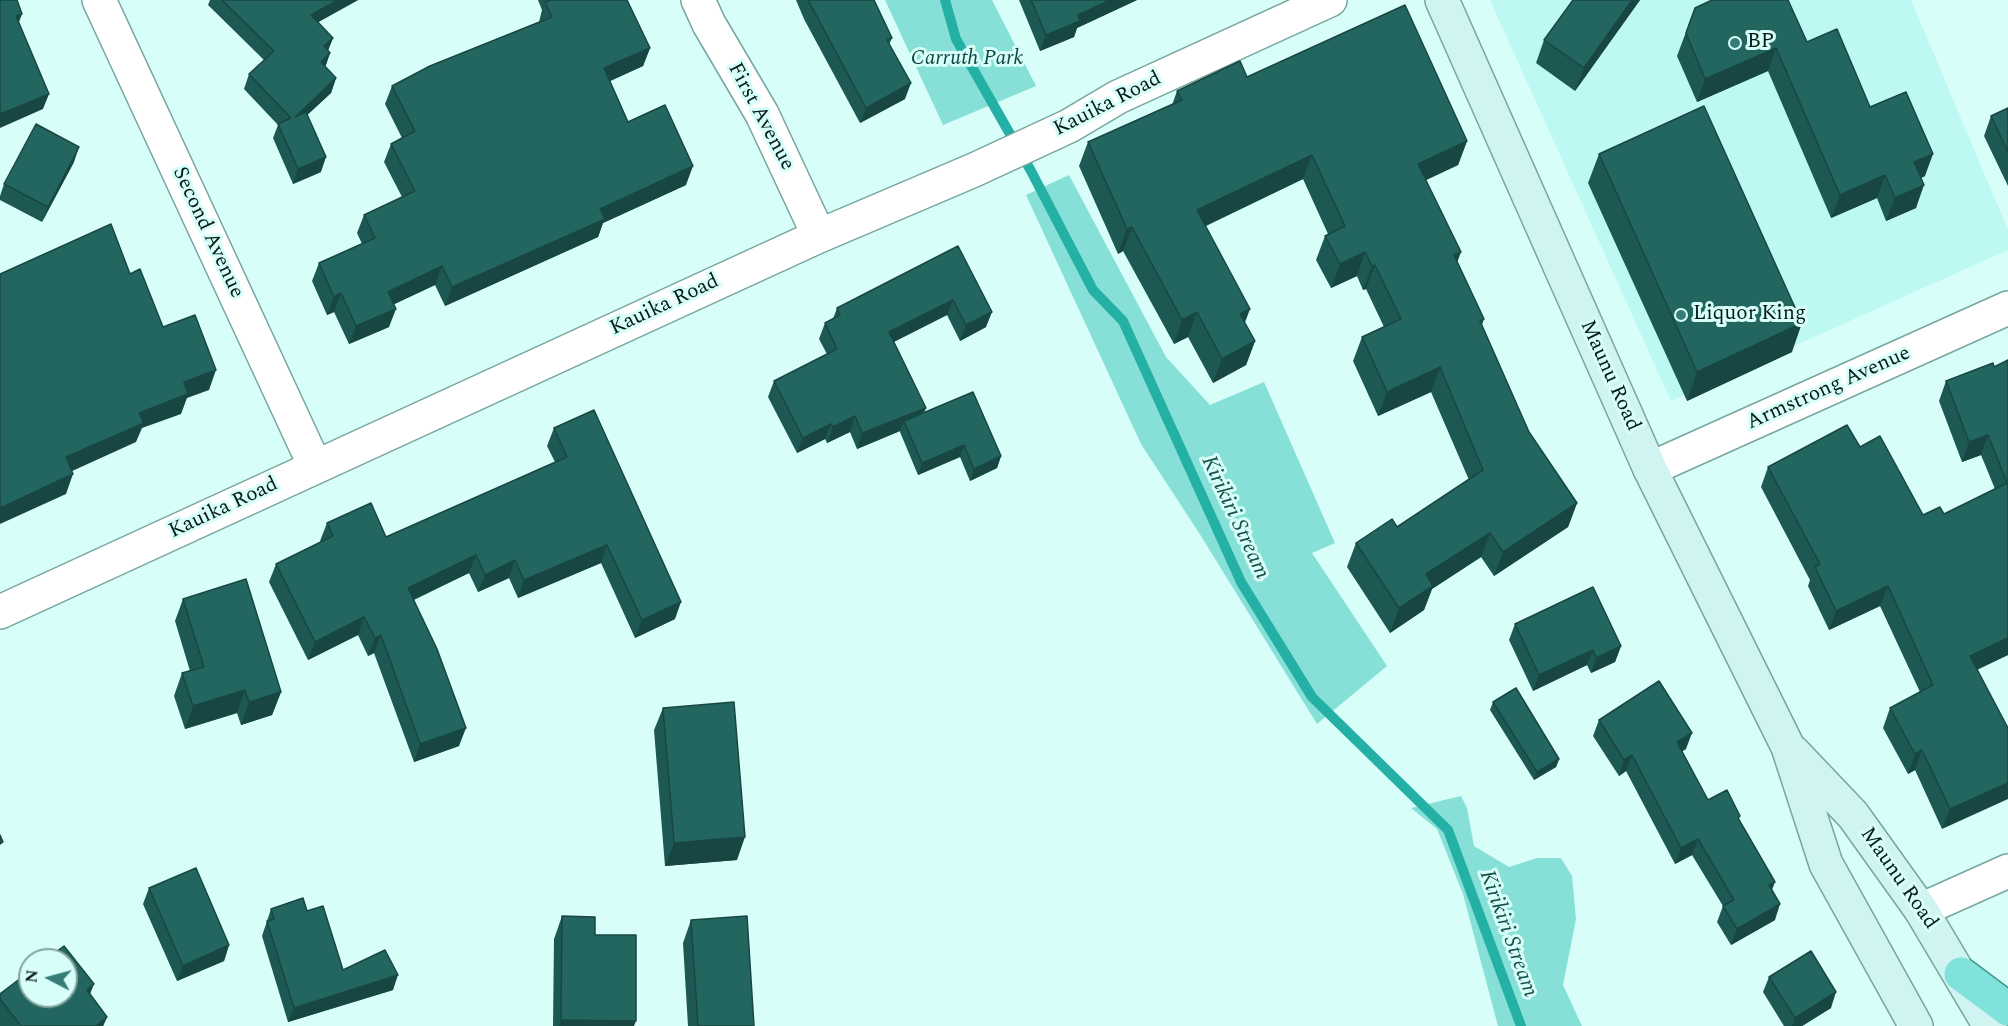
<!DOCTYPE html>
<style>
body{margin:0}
#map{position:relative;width:2008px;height:1026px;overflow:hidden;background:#d7fef9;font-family:Spectral,serif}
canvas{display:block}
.north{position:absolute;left:18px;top:948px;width:60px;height:60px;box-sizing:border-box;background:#d7fef9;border:2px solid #84a39f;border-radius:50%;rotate:276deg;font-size:16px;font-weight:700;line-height:24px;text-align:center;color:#071a18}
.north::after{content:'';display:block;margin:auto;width:21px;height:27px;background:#367d77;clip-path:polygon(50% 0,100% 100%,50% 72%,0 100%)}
</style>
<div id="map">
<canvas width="2008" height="1026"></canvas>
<div class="north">N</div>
</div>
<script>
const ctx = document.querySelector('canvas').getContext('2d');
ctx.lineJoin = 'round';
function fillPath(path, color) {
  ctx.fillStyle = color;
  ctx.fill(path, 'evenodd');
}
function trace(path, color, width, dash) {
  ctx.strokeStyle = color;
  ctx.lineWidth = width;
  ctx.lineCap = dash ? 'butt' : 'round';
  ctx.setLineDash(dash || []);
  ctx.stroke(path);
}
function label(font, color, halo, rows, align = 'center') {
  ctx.font = font + ' Spectral,serif';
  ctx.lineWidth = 6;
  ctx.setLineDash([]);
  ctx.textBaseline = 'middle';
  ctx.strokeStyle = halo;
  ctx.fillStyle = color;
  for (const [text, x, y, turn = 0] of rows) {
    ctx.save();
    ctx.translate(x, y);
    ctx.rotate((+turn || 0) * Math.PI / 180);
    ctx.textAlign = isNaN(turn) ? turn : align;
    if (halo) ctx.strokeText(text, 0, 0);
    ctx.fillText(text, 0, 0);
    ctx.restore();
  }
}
fillPath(new Path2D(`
 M1490,0h421l97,230v20l-337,151z`), '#bef8f2');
fillPath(new Path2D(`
 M885,0h107l44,86 -93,39z
 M1069,175l97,182 44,48 54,-23 71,161 -23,10 75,113 -70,58 -116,-188 -60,-92 -115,-249z
 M1461,796l6,12 7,38 35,21 28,-9h24l11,18 4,43 -13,66 19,41h-84l-35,-132 -26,-65 -26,-21z`), '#86e0d7');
trace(new Path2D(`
 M945,0l11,39 75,132 62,119 30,31 118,261 71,115 136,133 73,196`), '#25b0a6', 10);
const minor = new Path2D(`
 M99,0l216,466
 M698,0l11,24 53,90 57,122
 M1650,469l358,-161
 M0,612l819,-376 155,-66 95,-44 49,-29 212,-97
 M1921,910l87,-39`);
const secondary = new Path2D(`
 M1442,0l208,469 138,278 38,117 90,162
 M1793,752l60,63 68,95 69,116`);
const trunk = new Path2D(`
 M1961,974l47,35`);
trace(minor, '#77a5a0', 36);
trace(secondary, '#77a5a0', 36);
trace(trunk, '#429790', 36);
trace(minor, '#fff', 33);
trace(secondary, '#d0f4f1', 33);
trace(trunk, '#80e2da', 33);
fillPath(new Path2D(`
 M210,0h148l-40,22 15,16 -5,13 2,2 -5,14 11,11 -5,15 -24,22 14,57 -28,12 -20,-46 5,-13 -34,-36 5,-15 15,-14 -56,-55z
 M538,0h89l23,48 -7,18 -33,15 18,41 58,63 -83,38 -5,14 -153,69 -10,-21 -41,19 -5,23 -40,17 -15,-32 -7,3 -15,-34 7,-18 43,-19 -5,-11 7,-18 38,-18 -18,-35 7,-18 11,-6 -17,-34 7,-18 147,-64 3,-12z
 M796,0h78l18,38 -3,7 16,54 -45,24 -56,-104z
 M1019,0h118l-60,28 -3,9 -34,14z
 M1573,0h67l-65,91 -39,-28 8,-23z
 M1695,8l112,34 63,65 55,69 -4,2 -5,30 -30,13 -9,-23 -46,20 -63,-147 -71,31 -20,-46z
 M1247,77l220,64 -9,24 -32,15 31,82 27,57 -2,6 47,107 48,71 -9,24 -74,49 -13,-19 -49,32 -8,21 -34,23 -43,-66 9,-24 41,-16 72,-47 -38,-88 -53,24 -25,-55 9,-24 22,-10 -18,-38 -3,1 -6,-14 -26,12 -15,-28 9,-24 3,-2 -25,-55 -97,47 39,97 10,18 -9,24 -33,18 -25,-46 -14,7 -51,-93 -5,3 -39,-88 9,-24 84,-37 5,-14z
 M2008,108v78l-24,-50 7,-20z
 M1599,154l193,198 -105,49 -99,-218z
 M74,162l-32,60 -42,-22v-4l4,-12z
 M958,246l28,81 -26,14 -13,-26 -53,27 30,70 77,44 -4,12 -27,13 -10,-24 -42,18 -18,-43v-1l-43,18 -7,-17 -23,11 -2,-4 -28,14 -29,-56 6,-16 53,-27 -8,-15 6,-16 8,-4 4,-11z
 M2008,360v295l-31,15 31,58 -66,101 -27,-59 -7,4 -25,-46 7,-20 30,-16 -40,-86 -51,24 -21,-44 2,-6 -49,-93 7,-20 92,-20 63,68 21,-1 51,-25 -14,-34 -19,7 -23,-61 7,-20 48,-14z
 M554,428l121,191 -40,19 -34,-75 -83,35 -9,-20 -31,14 -9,-19 -55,27 45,146 -45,16 -40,-109 -6,3 -10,-21 -50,25 -39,-78 7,-18 45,-22 -1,-1 7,-18 59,14 169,-75 -8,-16z
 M183,599l98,93 -9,23 -31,10 -4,-12 -52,16 -11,-33 8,-23 8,-2 -15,-50z
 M1515,624l106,22 -6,16 -24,11 -4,-8 -54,26 -24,-51z
 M1493,702l66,57 -3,8 -22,13 -44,-70z
 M663,708l74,152 -72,6 -11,-136z
 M1599,720l87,29 -4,2 26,49 31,20 33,70 3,30 -44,25 -14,-23 6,-16 -31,-51 -17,9 -49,-93 -7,5 -26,-40z
 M149,888l80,57 -5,16 -47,20 -34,-77z
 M271,909l36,2 36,59 50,20 -105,32 -26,-86z
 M562,916l33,19 39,91h-81l1,-87z
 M691,920l63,106h-66l-5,-83z
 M1769,977l62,31 -29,18h-18l-21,-34z
 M0,994l107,23 -4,9h-103z`), '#1e5853');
fillPath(new Path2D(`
 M338,0h20l-52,29 5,-14z
 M1110,0h27l-60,28 -3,9 -34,14 6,-16 32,-20z
 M1632,0h8l-65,91 9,-23z
 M22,14l-6,16v-14z
 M333,38l-6,14 -3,-6z
 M650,48l-7,18 -46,21 7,-19z
 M1776,48l-8,23 -71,31 8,-23z
 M330,53l-5,15 -4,-6z
 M336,78l-5,15 -41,38 5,-14z
 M911,83l-6,16 -45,24 6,-15z
 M49,94l-6,15 -43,19v-14z
 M1467,141l-9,24 -49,23 9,-24z
 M79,147l-5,15 -32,60 6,-15z
 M1933,154l-8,22 -19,8 8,-22z
 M1312,155l-9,24 -115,55 9,-24z
 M326,157l-5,15 -28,12 5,-15z
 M693,166l-7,19 -83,38 -5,14 -153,69 7,-19 148,-78z
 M1885,175l-8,23 -46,20 9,-23z
 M1924,185l-8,23 -30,13 9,-23z
 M1132,227l-9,24 -5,3 9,-25z
 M1365,252l-8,24 -26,12 9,-24z
 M1461,252l-9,24 2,-21z
 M1375,265l-9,24 -3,1 9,-24z
 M442,266l-7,19 -53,25 6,-18z
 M341,293l-7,19 -7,3 7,-18z
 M953,300l-6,15 -64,32 6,-15z
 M396,309l-7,18 -40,17 7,-18z
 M1250,309l-9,24 -1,-19z
 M992,312l-6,15 -26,14 6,-16z
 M1197,312l-9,25 -14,7 8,-24z
 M1802,323l-10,29 -105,49 10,-29z
 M1255,341l-9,24 -33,18 9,-24z
 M1440,367l-9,25 -53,24 9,-24z
 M216,370l-7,20 -22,8 -6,16 -39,14 -6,14 -77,35 7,-20 118,-75z
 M926,408l-6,15 -16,-2 -4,10 -43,18 5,-16z
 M855,416l-5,16 -23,11 6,-16z
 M831,424l-6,15 -28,14 6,-15z
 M1988,435l-7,20 -19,7 7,-20z
 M964,445l-4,12 -42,18 4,-12z
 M1001,456l-4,12 -27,13 4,-12z
 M73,474l-7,20 -66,30v-16z
 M1577,503l-9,24 -74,49 9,-24z
 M1490,533l-9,24 -49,32 -8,21 -34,23 9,-25 27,-34z
 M607,545l-6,18 -83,35 6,-18z
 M476,555l-7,18 -68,32 7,-17z
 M515,560l-6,18 -31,14 7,-17z
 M1888,586l-8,20 -51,24 7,-19z
 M681,602l-6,17 -40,19 7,-18z
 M364,617l-6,18 -50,25 7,-18z
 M381,635l-7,18 -6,3 7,-18z
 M2008,638v17l-46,21 8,-20z
 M1621,646l-6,16 -24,11 5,-15z
 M1593,650l-6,15 -54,26 6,-16z
 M245,690l-8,23 -52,16 8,-23z
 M281,692l-9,23 -31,10 8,-23z
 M466,728l-7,18 -45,16 6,-18z
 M1692,733l-6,16 -15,9 6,-16z
 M1922,750l-7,20 -7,4 7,-20z
 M1632,755l-6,16 -7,5 5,-16z
 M1559,759l-3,8 -22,13 3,-8z
 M2008,783v16l-66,30 8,-20z
 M745,837l-8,23 -72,6 9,-23z
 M1698,839l-6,16 -17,9 6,-16z
 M1775,882l-6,16v-13z
 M1780,904l-5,16 -44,25 6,-16z
 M229,945l-5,16 -47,20 6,-15z
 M398,975l-5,15 -105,32 6,-14z
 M94,984l-9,23 2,-17z
 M1836,992l-5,16 -29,18h-10l3,-8z
 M107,1017l-4,9h-7z
 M561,1020l75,1 -2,5h-75z`), '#184743');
const building = new Path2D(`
 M0,0h17l5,14 -6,2 33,78 -49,20z
 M222,0h116l-27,15 22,23 -9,8 6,7 -9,9 15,16 -41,39 11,-5 20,45 -28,12 -20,-45 13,-6 -42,-44 25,-23z
 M550,0h77l23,48 -46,20 24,54 37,-17 28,61 -93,43 5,10 -153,68 -10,-21 -54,26 8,17 -40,17 -15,-33 -7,4 -15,-34 56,-25 -11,-23 51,-24 -24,-47 24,-13 -23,-45 38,-20 122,-49 -7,-15z
 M808,0h66l18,38 -5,2 24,43 -45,25z
 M1031,0h79l-32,15 2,6 -34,14z
 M1573,0h59l-48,68 -40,-28z
 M1712,0h76l19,42 30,-13 33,78 36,-15 27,62 -19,8 10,23 -29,13 -10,-23 -45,20 -64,-147 -71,31 -19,-46 9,-25z
 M1405,5l62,136 -49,23 43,88 -7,3 30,64 -4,2 49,111 48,71 -74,49 -13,-19 -64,41 7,12 -34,22 -43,-65 36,-24 5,8 86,-57 -43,-103 -53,25 -25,-55 39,-18 -26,-54 -3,1 -7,-14 -25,12 -15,-28 20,-10 -33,-71 -115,55 53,99 -10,5 15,27 -33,18 -25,-47 -15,8 -50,-93 -5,2 -39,-87 94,-42 -5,-9 63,-30 7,16z
 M1704,106l98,217 -105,49 -98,-218z
 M2008,108v44l-17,-36z
 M36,124l43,23 -31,60 -44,-23z
 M111,224l19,50 10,-5 23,58 32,-12 21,55 -32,12 4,12 -49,19 5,10 -78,34 7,17 -73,34v-234z
 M958,246l34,66 -26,13 -13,-25 -64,32 37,76 -64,25 -7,-17 -22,11 -2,-3 -28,14 -29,-57 63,-32 -12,-26 15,-8 -3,-7z
 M2008,360v278l-38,18 38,72v55l-58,26 -28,-59 -7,4 -25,-46 43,-23 -45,-99 -52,25 -21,-44 5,-3 -52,-97 79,-42 13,22 20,-11 43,79 17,-8 4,7 63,-31 -19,-48 -19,7 -23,-61 47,-18 1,4z
 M973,392l28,64 -27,13 -10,-24 -42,18 -18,-42z
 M594,410l87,192 -39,18 -35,-75 -83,35 -9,-20 -30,15 -9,-20 -68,33 29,61 29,79 -46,16 -39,-109 -6,3 -11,-21 -49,25 -39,-78 57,-28 -6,-13 44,-20 15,34 181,-80 -13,-29z
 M246,579l35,113 -32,10 -4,-12 -52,16 -11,-33 22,-6 -21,-68z
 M1593,587l28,59 -25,12 -3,-8 -54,25 -24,-51z
 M1659,681l33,52 -15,9 31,58 19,-10 13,26 -2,2 37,64 -6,3 11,19 -43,25 -14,-23 11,-6 -36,-61 -17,9 -49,-93 -8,5 -25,-40z
 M1516,688l43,71 -22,13 -44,-70z
 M734,702l11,135 -71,6 -11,-135z
 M0,835l3,7 -3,2z
 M196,868l33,77 -46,21 -34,-78z
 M303,898l4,13 16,-5 20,64 42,-20 13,25 -104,33 -27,-87 7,-2 -3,-10z
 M562,916l33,1v18h41v86l-75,-1z
 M747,916l7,110h-56l-7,-106z
 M64,946l30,38 -7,6 20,27 -11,9h-75l-21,-27v-5l30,-23v25h36v-36h-21z
 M1811,951l25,41 -41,26 -26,-41z`);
fillPath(building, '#236660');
trace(building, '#184743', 1.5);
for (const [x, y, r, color] of [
 [1735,43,6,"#367d77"],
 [1681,315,6,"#367d77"]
]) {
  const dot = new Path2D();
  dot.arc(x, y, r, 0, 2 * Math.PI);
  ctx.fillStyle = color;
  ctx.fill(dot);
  trace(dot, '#d7fef9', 2);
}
label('21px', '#071a18', '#d7fef9', [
 ["BP",1747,43],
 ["Liquor King",1693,315]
], 'left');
label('italic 21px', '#0d4642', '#d7fef9', [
 ["Carruth Park",967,60]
]);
label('21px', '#071a18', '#d7fef9', [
 ["Kauika Road",1108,105,-27],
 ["First Avenue",760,117,62],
 ["Second Avenue",207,233,65],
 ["Kauika Road",665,306,-25],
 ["Maunu Road",1609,376,66],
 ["Armstrong Avenue",1829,389,-24],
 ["Kauika Road",224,509,-25],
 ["Maunu Road",1898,879,55]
]);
label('italic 22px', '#184f4a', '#d7fef9', [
 ["Kirikiri Stream",1234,518,65],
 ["Kirikiri Stream",1507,934,70]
]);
</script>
